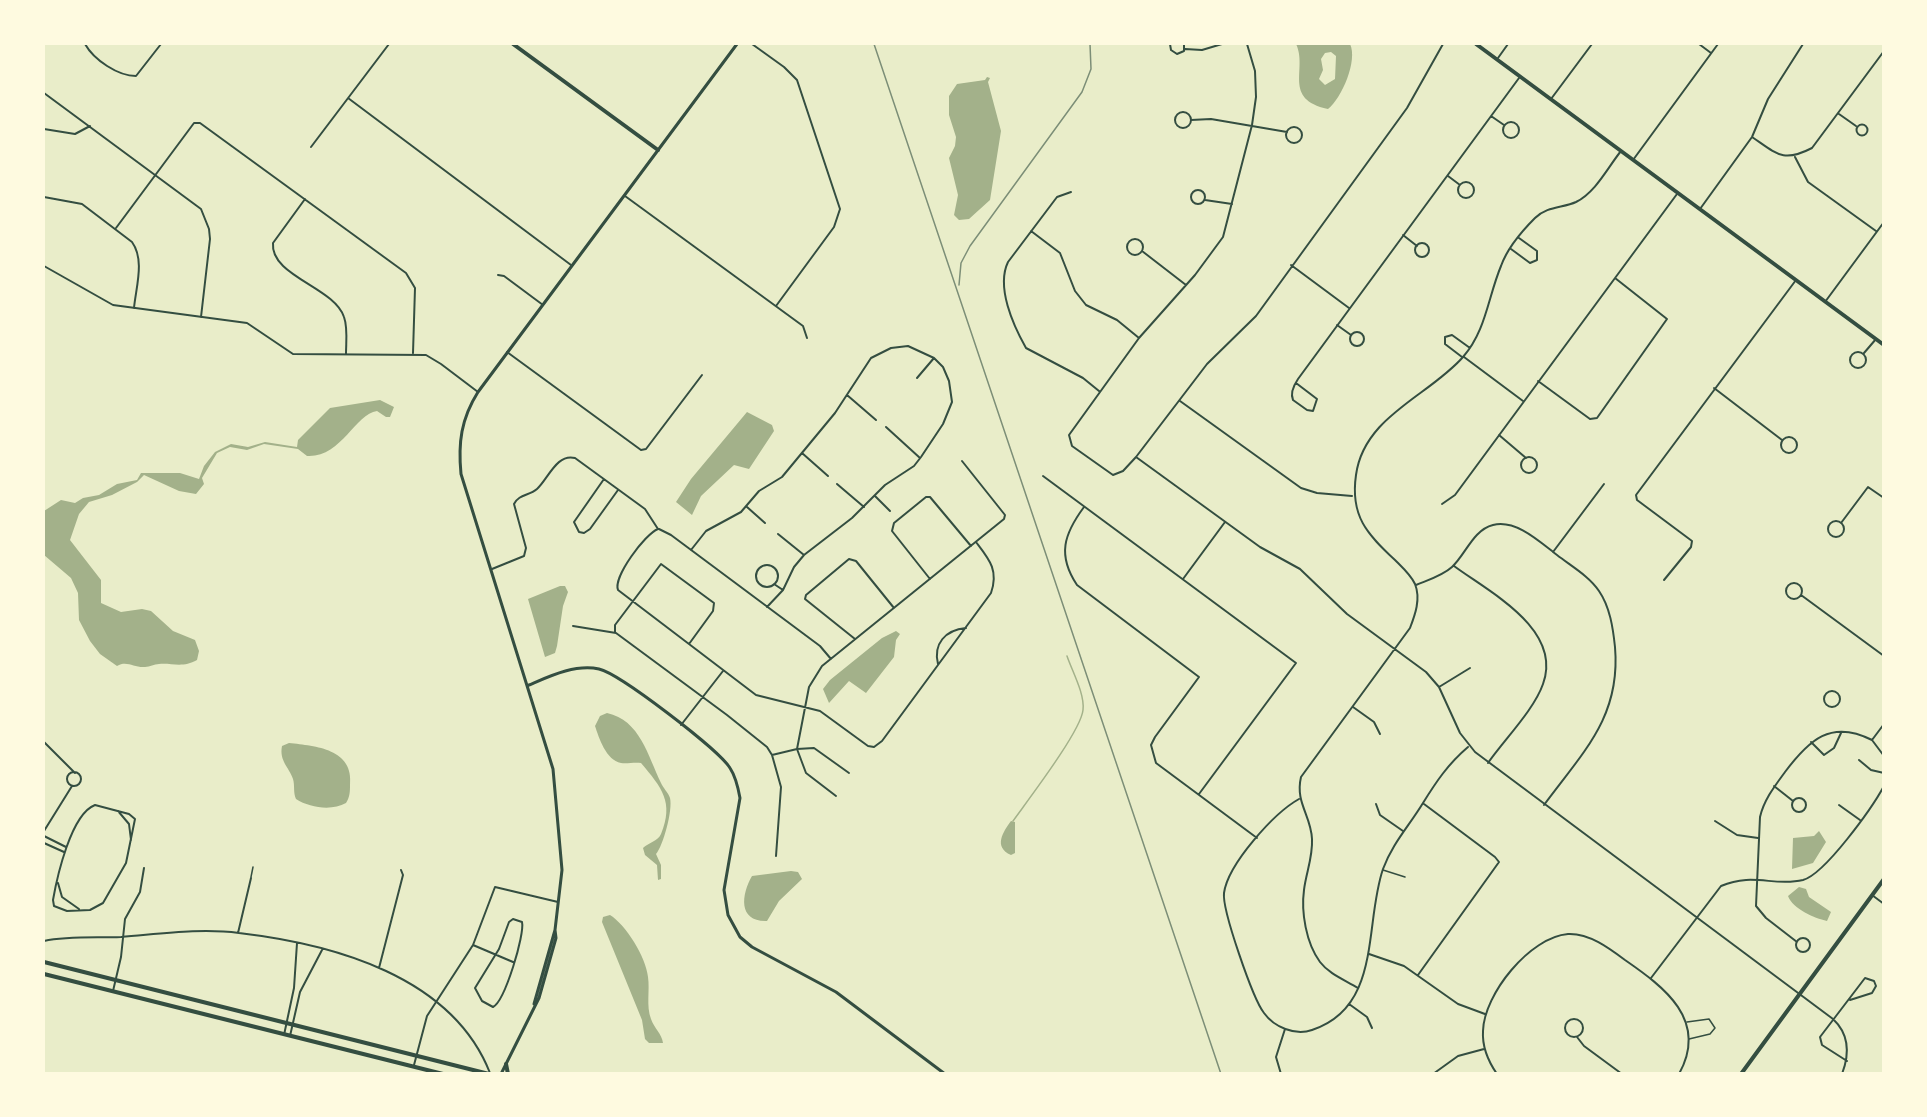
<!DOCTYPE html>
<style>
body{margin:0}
#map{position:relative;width:1927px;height:1117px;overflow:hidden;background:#e9edc9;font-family:Lora,serif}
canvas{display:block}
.frame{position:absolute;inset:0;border:45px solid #fefae0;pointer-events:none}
</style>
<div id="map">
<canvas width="1927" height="1117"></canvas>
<div class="frame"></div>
</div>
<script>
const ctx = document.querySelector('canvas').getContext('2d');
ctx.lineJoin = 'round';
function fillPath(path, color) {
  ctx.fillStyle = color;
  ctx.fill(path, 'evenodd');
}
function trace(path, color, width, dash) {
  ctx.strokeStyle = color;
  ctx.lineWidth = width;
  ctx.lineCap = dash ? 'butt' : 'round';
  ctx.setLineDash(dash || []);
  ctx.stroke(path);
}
fillPath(new Path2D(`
 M1296,44h54c8,16 -8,54 -22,65 -46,-10 -20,-40 -32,-65zM1331,52l5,4 -1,23 -10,6 -6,-6 4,-9 -2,-11 4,-6z
 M987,77l3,1 -2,4 13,49 -11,69 -21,19 -10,1 -5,-5 4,-20 -9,-37 6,-12 1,-9 -7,-22v-19l8,-12 28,-4z
 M380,400l14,7 -4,10h-4l-9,-6c-22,3 -36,47 -70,45l-9,-7 -34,-5 -17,6 -17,-3 -13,6 -15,25 2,6 -8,10 -17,-3 -35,-16 -7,7 -25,13 -23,7 -10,12 -9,26 31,40v23l20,9 21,-3 9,2 22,20 22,9 4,11 -2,9c-14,8 -24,3 -38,4 -5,0 -9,3 -14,3 -11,1 -18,-7 -28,-1l-17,-12 -10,-13 -11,-21 -1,-27 -7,-15 -27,-23v-44l17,-11 14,3 8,-5 16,-3 18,-11 20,-4 4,-7h39l19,6 5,-13 11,-14 16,-8 17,3 17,-5 32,5 1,-7 32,-32z
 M747,412l25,13 2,6 -25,38 -15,-4 -33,31 -9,19 -16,-13 15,-23z
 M560,586h5l3,6 -5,14 -6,40 -2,7 -10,4 -17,-58z
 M896,631l4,3 -4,6 -2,17 -28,36 -17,-12 -20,22 -6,-14 7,-9 52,-42z
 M607,713c33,7 41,43 54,70 2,5 7,9 9,15 3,12 -7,48 -14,56l5,11v14l-3,1 -1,-15 -12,-10 -2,-7c5,-5 15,-7 18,-14 13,-32 1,-46 -20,-71 -7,-1 -14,1 -20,0 -15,-3 -22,-25 -26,-37l5,-10z
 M289,743c27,3 65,6 61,42 0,6 0,12 -4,18 -14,8 -36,5 -50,-4 -3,-7 -1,-13 -3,-20 -4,-12 -14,-18 -11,-33z
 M1011,821l4,1v31l-4,2c-18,-8 -8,-23 0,-34z
 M1819,831l7,11 -13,21 -21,6 1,-31 21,-2z
 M791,871l7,1 4,7 -23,22 -12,20c-29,1 -26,-26 -15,-45z
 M1799,887l7,2 3,8 22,15 -4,9c-13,-3 -34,-12 -39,-25z
 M610,915c16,10 36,42 38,62 2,13 -2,29 3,42 3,9 11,15 12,24h-14l-4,-4 -3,-19 -40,-98 1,-5z`), '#a3b18a');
trace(new Path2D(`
 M1013,821c15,-21 68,-90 70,-111 2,-16 -11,-39 -16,-54`), '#a3b18a', 1.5);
trace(new Path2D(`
 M1383,870l22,7
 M251,877l2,-10
 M1687,1022l22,-3 6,9 -5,6 -21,5`), '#344e41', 1.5);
trace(new Path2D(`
 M85,44c9,16 33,32 51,32l25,-32
 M752,44l32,23 13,13 43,129 -6,18 -58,79
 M1170,44l1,6 6,4 7,-3v-7
 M1247,44l8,27 1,26 -4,28 -29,112 -28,38 -56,63 -70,97 3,11 41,29 10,-4 13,-14 71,-93 49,-48 151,-208 36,-64
 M1699,44l12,9
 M1185,49l17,1 20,-6
 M1498,58l10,-14
 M44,93l157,116 8,20 1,10 -9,78
 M348,98l223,167
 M1551,99l41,-55
 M1175 120a8 8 0 1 1 16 0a8 8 0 1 1-16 0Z
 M1839,114l17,12
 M1491,116l13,9
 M1191,120l20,-1 76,13
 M1503 130a8 8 0 1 1 16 0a8 8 0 1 1-16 0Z
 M1856.5 130a5.5 5.5 0 1 1 11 0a5.5 5.5 0 1 1-11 0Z
 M1286 135a8 8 0 1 1 16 0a8 8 0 1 1-16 0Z
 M44,129l31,5 15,-8
 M1752,137c25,17 31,26 60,11l72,-97
 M311,147l78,-103
 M1795,157l13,25 68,49
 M1633,160l85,-116
 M1448,176l12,9
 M1458 190a8 8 0 1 1 16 0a8 8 0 1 1-16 0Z
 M1191 197a7 7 0 1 1 14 0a7 7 0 1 1-14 0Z
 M1071,192l-14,5 -49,65c-12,25 5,63 18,86l57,30 16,13
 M625,196l178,130 4,12
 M44,197l38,7 50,38c13,18 4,45 2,66
 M305,199l-32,44c-3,33 61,44 71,74 4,11 2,25 2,37
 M1205,200l27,4
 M1700,209l52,-72 16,-38 35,-55
 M116,228l78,-105h6l206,150 9,15 -2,65
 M1031,231l29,22 15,38 11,14 31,15 22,18
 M1403,235l14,11
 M1127 247a8 8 0 1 1 16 0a8 8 0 1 1-16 0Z
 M1415 250a7 7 0 1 1 14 0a7 7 0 1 1-14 0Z
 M1511,249l19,14 7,-3v-9l-18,-13
 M1142,251l44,34
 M1291,265l58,43
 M44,266l69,39 134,18 46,31 133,1 15,9 37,28
 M498,275l6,1 39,29
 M1825,302l59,-80
 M1337,325l14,10
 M1350 339a7 7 0 1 1 14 0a7 7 0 1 1-14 0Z
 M1850 360a8 8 0 1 1 16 0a8 8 0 1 1-16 0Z
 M507,352l134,98 5,-1 56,-74
 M1864,353l12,-14
 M1462,357l-17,-13v-7l7,-2 18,13
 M1464,357l59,44
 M917,378l17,-20
 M1538,381l52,38 7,-1 70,-99 -52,-41
 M1296,383l21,16 -4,12 -6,-1 -14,-10c-3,-7 1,-15 5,-21l221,-301
 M1714,388l68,52
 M847,395l29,25
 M1180,401l121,87 16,5 35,3
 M886,427l34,31
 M1499,435l27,23
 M1781 445a8 8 0 1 1 16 0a8 8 0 1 1-16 0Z
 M802,453l26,23
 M1136,457l124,90 40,22 47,45 79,58 13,15 21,46 15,19 358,267c16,15 17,34 9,55
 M1521 465a8 8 0 1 1 16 0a8 8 0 1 1-16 0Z
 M1043,476l253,187 -97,131
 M604,479l-30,43 5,10 5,1 6,-4 28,-39
 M837,484l27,23
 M875,496l15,15
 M1442,504l13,-9 222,-301
 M747,507l18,16
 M1084,507c-20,27 -27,48 -7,78l122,92 -44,60 -4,8 5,18 101,75
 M1828 529a8 8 0 1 1 16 0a8 8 0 1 1-16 0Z
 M1841,523l27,-36 16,11
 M658,529c-13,5 -45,48 -40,61l138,105 64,16 48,35 6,1 8,-6 109,-148c8,-23 -2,-34 -15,-51
 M659,529l12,6 149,111 11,13
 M778,534l26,21
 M691,550l15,-19 35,-19 18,-21 23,-14 53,-64 36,-55 20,-10 17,-2 26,12 9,9 6,14 3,21 -9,22 -22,33 -7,9 -29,19 -33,33 -48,37 -10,12 -11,23 -16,17
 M1553,552l51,-68
 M756 576a11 11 0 1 1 22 0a11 11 0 1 1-22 0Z
 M1454,566c35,26 109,63 89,118 -9,26 -39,56 -55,79
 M492,569l32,-13 2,-8 -12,-44c5,-10 15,-8 23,-15 11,-10 20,-36 38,-31l70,51 13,20
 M930,579l-38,-48 2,-8 32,-26h4l41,49
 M1183,579l42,-57
 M1664,580l27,-33 1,-6 -55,-41 -1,-5 160,-215
 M1786 591a8 8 0 1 1 16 0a8 8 0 1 1-16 0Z
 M774,584l9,6
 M1416,585c12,-5 26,-9 36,-18 14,-13 21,-37 41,-42 23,-6 47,17 64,30 14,11 32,21 42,36 11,16 14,37 16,56 6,70 -32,105 -71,158
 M1801,595l83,61
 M573,626l43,7 111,82 40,32 5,8 25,-6 9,24 30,23
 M615,632v-7l46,-61 53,39 -1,8 -24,33
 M855,639l-50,-40 1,-4 43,-36 7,2 38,47
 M938,664c-5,-20 7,-34 28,-36
 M1439,687l31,-19
 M1824 699a8 8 0 1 1 16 0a8 8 0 1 1-16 0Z
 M1353,707l21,15 6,12
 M1884,724l-12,16 12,16
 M681,725l42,-54
 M44,742l31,31
 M1811,742l13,13 10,-7 7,-15
 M772,755l9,32 -5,69
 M1859,760l12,10 13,3
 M67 779a7 7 0 1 1 14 0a7 7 0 1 1-14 0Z
 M849,773l-35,-25 -17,1 12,-62 13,-21 182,-147 1,-4 -43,-54
 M1774,786l19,15
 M1792 805a7 7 0 1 1 14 0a7 7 0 1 1-14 0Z
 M1299,799c-25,14 -71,65 -75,94 -2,17 29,106 40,120 10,14 31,23 48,17 70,-23 52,-106 71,-161 9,-25 26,-43 40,-66 13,-21 25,-39 45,-56
 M1376,804l4,11 23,16
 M95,805l34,9 6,5 -9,44 -23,40 -13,7 -23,1 -13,-5 -1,-6c4,-23 18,-86 42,-95z
 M1839,805l21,15
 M118,811l11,13 2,16
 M1715,821l22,14 21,3
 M44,831l28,-45
 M44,836l22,11
 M44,843l20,9
 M58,883l4,14 17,12
 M1872,895l12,9
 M513,919l9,3c3,12 -17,79 -29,85l-11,-6 -7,-13 24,-39 10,-27z
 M238,933l13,-55
 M1796 945a7 7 0 1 1 14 0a7 7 0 1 1-14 0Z
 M44,941c24,-5 52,-3 77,-4 39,-3 79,-9 118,-4 94,11 213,43 251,140
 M1797,942l-31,-24 -10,-12 4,-89c4,-17 14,-30 25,-45 24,-32 46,-53 87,-32
 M473,945l40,17
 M1369,954l35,12 54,38 27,10
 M379,968l24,-93 -2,-5
 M1418,975l81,-113 -4,-5 -71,-53
 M1651,978l70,-92c32,-14 53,1 82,-6 22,-6 69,-72 81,-94
 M1358,988c-13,-8 -29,-14 -38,-26 -14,-19 -19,-50 -16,-72 2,-17 9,-33 8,-51 -1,-24 -17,-36 -11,-62l109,-149c5,-13 11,-29 5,-44 -4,-9 -13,-17 -20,-24 -28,-26 -45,-44 -39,-85 8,-59 73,-79 107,-118 23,-26 25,-60 38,-91 6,-17 22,-36 34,-48 12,-12 28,-10 41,-16 20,-10 32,-35 45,-51
 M113,991l8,-34 4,-38 15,-27 4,-24
 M1349,1004l18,13 5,11
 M1565 1028a9 9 0 1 1 18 0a9 9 0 1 1-18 0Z
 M284,1035l10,-47 3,-45
 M290,1036l10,-44 22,-42
 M1577,1037l7,9 38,28
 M1847,1061l-25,-16 -2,-8 45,-59 9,3 2,5 -4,7 -22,7
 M414,1065l13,-49 46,-71 22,-58 63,15
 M1281,1074l-5,-17 9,-28
 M1433,1074l25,-18 26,-7
 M1497,1074c-9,-13 -15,-27 -14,-43 1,-37 47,-94 85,-97 21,-1 41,14 57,26 39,27 84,60 54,114`), '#344e41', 2);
trace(new Path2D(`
 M529,685c21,-9 46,-21 70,-16 21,5 119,80 131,99 6,9 8,19 10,30l-16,92 4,25 12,22 12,10 84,45 109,82
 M534,1004l21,-74
 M501,1074l38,-76 17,-60 -1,-8 7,-60 -9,-101 -92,-295c-3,-31 0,-55 17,-82l259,-348`), '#344e41', 3);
trace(new Path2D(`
 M513,44l145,106
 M1476,44l408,301
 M44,962l445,112
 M44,974l399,100
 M506,1064l2,10`), '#344e41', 4);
trace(new Path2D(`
 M1741,1074l143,-195`), '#344e41', 4);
trace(new Path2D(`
 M874,44l347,1030
 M959,285l2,-22 9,-17 112,-154 9,-23 -1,-25`), '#7c8e77', 1.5);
</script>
